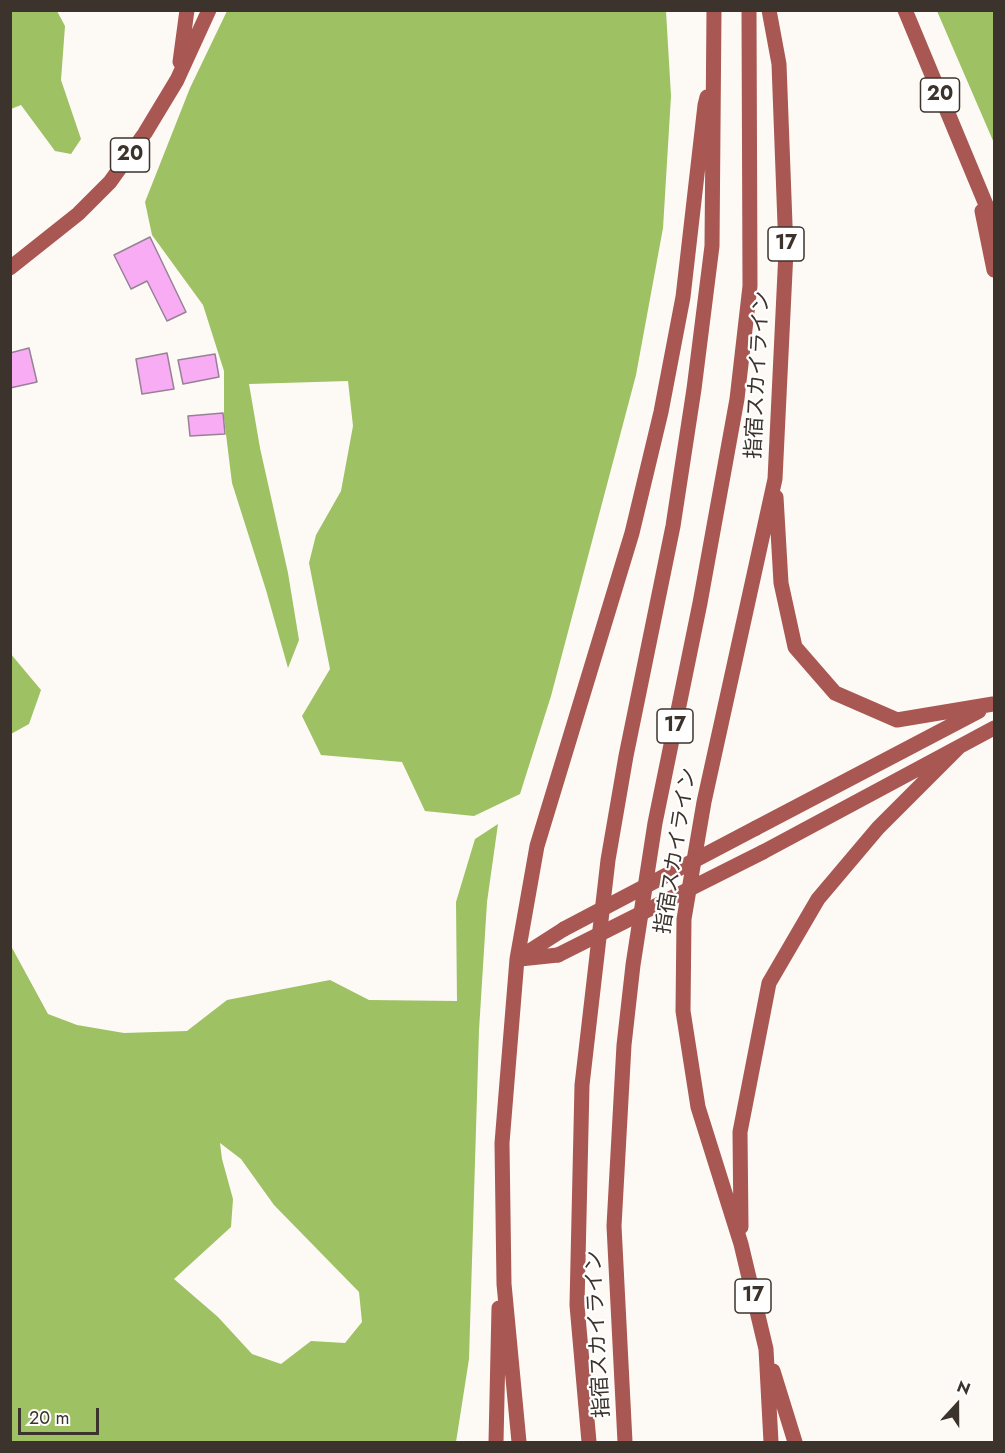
<!DOCTYPE html>
<meta charset="utf-8">
<style>
body{margin:0}
#map{position:relative;width:1005px;height:1453px;overflow:hidden;background:#fdf9f5;font-family:Jost,sans-serif}
canvas{display:block}
.frame{position:absolute;inset:0;border:12px solid #3c332c;pointer-events:none}
.north{position:absolute;left:927px;top:1375px;width:60px;height:60px;-webkit-text-stroke:4px #fff;paint-order:stroke;rotate:21deg;font-size:16px;font-weight:700;line-height:24px;text-align:center;color:#3c332c}
.north::after{content:'';display:block;margin:auto;width:21px;height:27px;background:#3c332c;clip-path:polygon(50% 0,100% 100%,50% 72%,0 100%)}
.scale{position:absolute;left:18px;top:1408px;width:81px;height:27px;box-sizing:border-box;border:3px solid #3c332c;border-top:0;padding-left:8px;font-size:18px;line-height:21px;white-space:nowrap;color:#3c332c;-webkit-text-stroke:4px #fff;paint-order:stroke}
</style>
<div id="map">
<canvas width="1005" height="1453"></canvas>
<div class="frame"></div>
<div class="north">N</div>
<div class="scale">20 m</div>
</div>
<script>
const ctx = document.querySelector('canvas').getContext('2d');
ctx.lineJoin = 'round';
function fillPath(path, color) {
  ctx.fillStyle = color;
  ctx.fill(path, 'evenodd');
}
function trace(path, color, width, dash) {
  ctx.strokeStyle = color;
  ctx.lineWidth = width;
  ctx.lineCap = dash ? 'butt' : 'round';
  ctx.setLineDash(dash || []);
  ctx.stroke(path);
}
function label(font, color, halo, rows, align = 'center') {
  ctx.font = font + ' Jost,"Noto Sans JP",sans-serif';
  ctx.lineWidth = 4.5;
  ctx.setLineDash([]);
  ctx.textBaseline = 'middle';
  ctx.strokeStyle = halo;
  ctx.fillStyle = color;
  for (const [text, x, y, turn = 0] of rows) {
    ctx.save();
    ctx.translate(x, y);
    ctx.rotate((+turn || 0) * Math.PI / 180);
    ctx.textAlign = isNaN(turn) ? turn : align;
    if (halo) ctx.strokeText(text, 0, 0);
    ctx.fillText(text, 0, 0);
    ctx.restore();
  }
}
fillPath(new Path2D(`
 M11,10l46,1 8,15 -4,54 20,59 -10,15 -16,-3 -34,-46 -10,4z
 M990,10l4,3v130l-57,-132z
 M227,11h439l5,85 -8,132 -27,147 -85,321 -31,98 -46,22 -49,-5 -23,-49 -81,-7 -19,-39 28,-47 -21,-106 7,-28 25,-44 12,-65 -5,-45 -99,3 11,64 28,125 11,67 -11,28 -22,-78 -34,-107 -8,-65v-47l-21,-66 -51,-70 -7,-33 45,-114z
 M10,653l31,37 -12,34 -18,10z
 M498,824l-11,78 -8,128 -10,329 -13,83h-445v-496l37,68 29,11 47,8 63,-2 40,-31 103,-20 39,20 88,1 -1,-99 19,-63zM220,1143l21,16 33,46 85,87 3,30 -17,21 -34,-2 -30,23 -29,-10 -34,-37 -44,-38 57,-52 2,-28 -11,-40z`), '#9dc163');
const building = new Path2D(`
 M150,237l36,75 -19,9 -20,-40 -16,8 -17,-34z
 M29,348l8,34 -27,6v-35z
 M167,353l7,36 -32,5 -6,-35z
 M215,354l4,23 -36,7 -5,-24z
 M223,413l2,21 -35,2 -2,-20z`);
fillPath(building, '#f8acf4');
trace(building, '#978295', 1.5);
trace(new Path2D(`
 M769,10l10,54 7,187 -11,228 -71,323 -20,117 -1,92 15,96 43,137 25,105 5,93
 M905,10l89,214
 M180,62l7,-52
 M982,211l12,59
 M10,268l68,-54 32,-32 35,-49 32,-53 32,-70
 M776,497l5,86 14,64 40,46 62,27 96,-16
 M756,828l223,-117
 M763,852l231,-124
 M517,959l47,-30
 M520,959l38,-4
 M741,1227l-1,-95 29,-149 49,-84 60,-71 81,-81
 M773,1371l22,71
 M496,1442l3,-134
 M519,1442l-15,-158 -2,-141 15,-184 20,-113 95,-313 29,-121 22,-115 22,-192 2,-8
 M589,1442l-12,-137 5,-220 26,-225 18,-104 47,-230 21,-137 18,-143 2,-236
 M625,1442l-11,-216 10,-181 9,-80 22,-142 45,-220 37,-204 13,-113 -1,-276`), '#a95752', 15);
trace(new Path2D(`
 M564,929l192,-101
 M558,955l205,-103`), '#a95752', 15);
for (const [x, y, w] of [
 [940,95,39],
 [130,155,39],
 [786,244,36],
 [675,726,36],
 [753,1296,36]
]) {
  const box = new Path2D();
  box.roundRect(x - w / 2, y - 17, w, 34, 4.5);
  ctx.fillStyle = '#fff';
  ctx.fill(box);
  trace(box, '#3c332c', 1.5);
}
label('bold 20px', '#3c332c', null, [
 ["20",940,95],
 ["20",130,155],
 ["17",786,244],
 ["17",675,726],
 ["17",753,1296]
]);
label('21px', '#3c332c', '#fff', [
 ["指宿スカイライン",759,375,-87],
 ["指宿スカイライン",677,851,-81],
 ["指宿スカイライン",599,1334,-93]
]);
</script>
